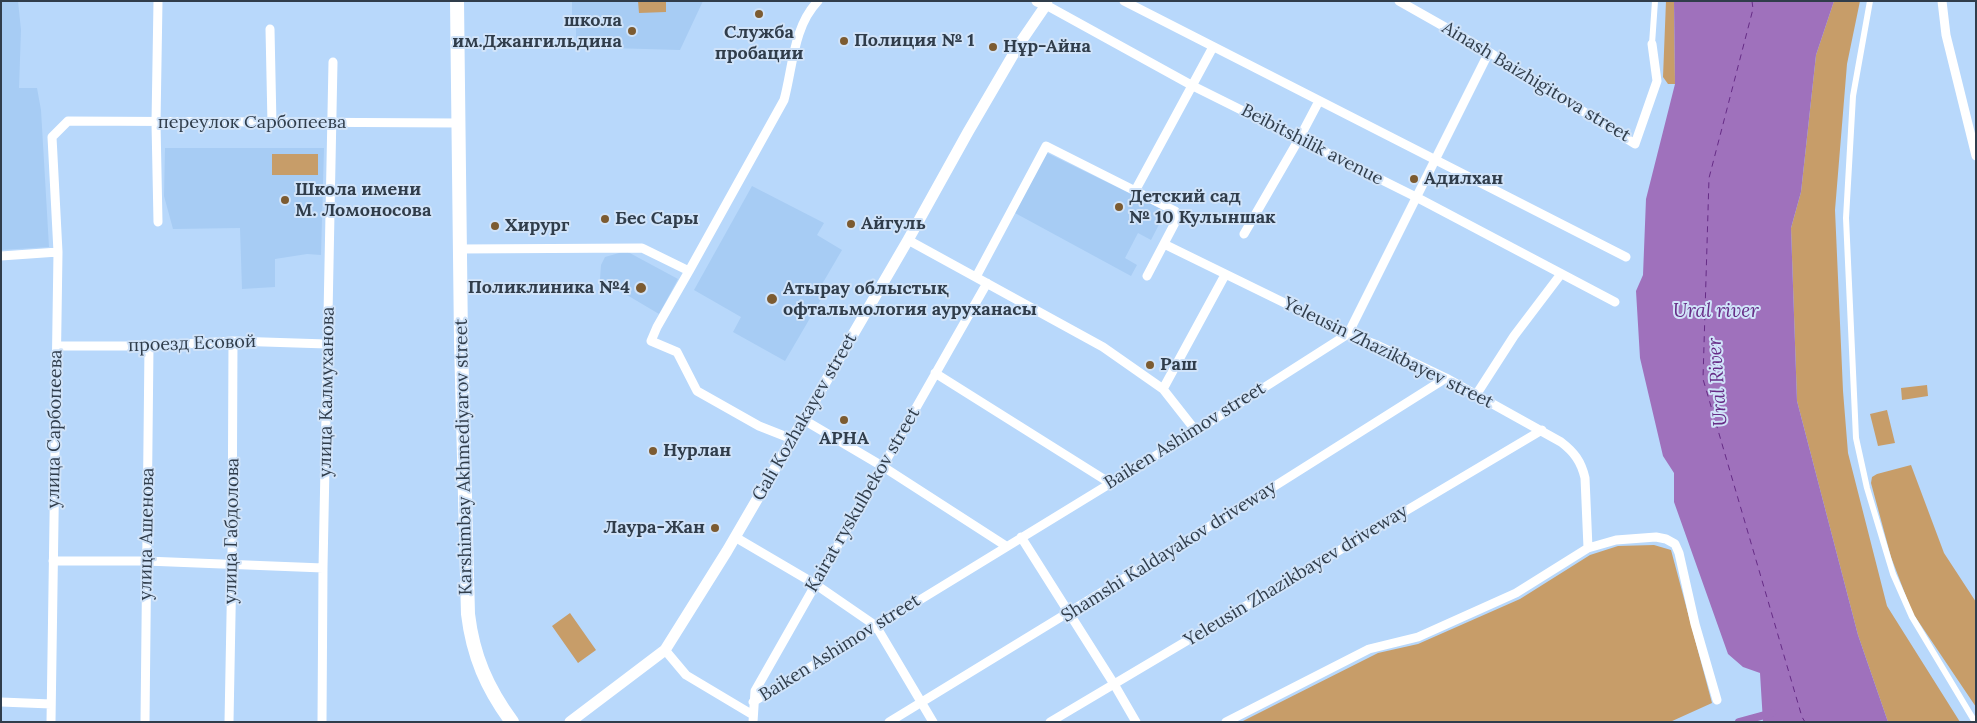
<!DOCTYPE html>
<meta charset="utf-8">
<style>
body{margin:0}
#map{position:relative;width:1977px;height:723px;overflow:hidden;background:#b8d8fb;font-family:Lora,serif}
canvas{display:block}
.frame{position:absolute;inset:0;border:2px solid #303d4b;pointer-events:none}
</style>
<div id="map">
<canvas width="1977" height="723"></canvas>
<div class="frame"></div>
</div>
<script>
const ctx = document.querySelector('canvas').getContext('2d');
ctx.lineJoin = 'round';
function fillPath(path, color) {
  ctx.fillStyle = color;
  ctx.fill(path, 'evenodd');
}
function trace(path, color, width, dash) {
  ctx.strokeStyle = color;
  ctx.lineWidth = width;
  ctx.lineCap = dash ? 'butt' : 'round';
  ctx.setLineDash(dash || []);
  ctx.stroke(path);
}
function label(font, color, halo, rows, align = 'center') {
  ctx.font = font + ' Lora,serif';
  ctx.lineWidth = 4;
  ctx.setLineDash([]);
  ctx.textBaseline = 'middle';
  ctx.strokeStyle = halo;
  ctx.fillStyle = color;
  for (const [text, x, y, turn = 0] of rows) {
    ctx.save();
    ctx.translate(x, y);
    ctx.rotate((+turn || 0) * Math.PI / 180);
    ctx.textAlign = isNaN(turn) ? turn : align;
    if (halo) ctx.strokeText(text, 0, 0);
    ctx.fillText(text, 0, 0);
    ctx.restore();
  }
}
fillPath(new Path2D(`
 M1,1h17l3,29 -2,58h18l4,22 8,137 -48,3z
 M572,1h131l-23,49 -104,-3v-32h-4z
 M165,148h159l-3,107 -14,-1 -32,5v28l-33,2 -2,-61 -67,1 -9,-33z
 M1045,152l121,59 -15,29 -13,-7 -13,25 12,7 -6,11 -116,-63z
 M752,186l72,37 -7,12 25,15 -21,36 6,3 -42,72 -52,-29 8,-15 -47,-27z
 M626,251l52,28 -19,35 -59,-35 1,-14 4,-8z`), '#a7ccf4');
fillPath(new Path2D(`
 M638,1h52v1h-24v10l-27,1z
 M1666,1h8l1,83h-7l-5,-7z
 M1834,1h26l-13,63 -12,146 8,181 5,62 39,153 73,116h-72l-30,-87 -61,-234 -6,-173 10,-36 15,-137z
 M272,154h46v21h-46z
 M1927,385l1,11 -26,4 -1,-12z
 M1887,410l8,33 -17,3 -8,-32z
 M1911,465l33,88 32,49v105l-64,-95 -21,-55 -20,-74 1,-6 5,-3z
 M1654,545l17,5 41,153 -42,19h-429l137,-69 40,-9 102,-45 70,-44 28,-9z
 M570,613l26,37 -18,13 -26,-37z`), '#c79d69');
fillPath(new Path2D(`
 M1674,1h160l-18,54 -15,137 -10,36 6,173 61,234 30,87h-125l-3,-49 -17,-6 -15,-13 -54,-152v-29l-11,-17 -23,-98 -4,-67 7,-16 3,-76 29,-115z`), '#9f71bc');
trace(new Path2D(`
 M1739,722l33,-9`), '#9f71bc', 8);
trace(new Path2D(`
 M1752,1l1,8 -44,169 -6,201 99,338 3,5`), '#662c86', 1, [6, 5]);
trace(new Path2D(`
 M1870,1l-17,95 -7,122 10,220 11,50 26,86 19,43 63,105
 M1652,44l3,-43`), '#fff', 6);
trace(new Path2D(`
 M158,1l-2,122 2,99
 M1048,1l-2,4 147,81 225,112 197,104
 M1124,1l502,256
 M1399,1l90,51 146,92 22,-63 -5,-37
 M1942,1l4,34 30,121
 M270,29l2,95
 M1135,191l78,-144
 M1244,234l55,-95 20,-38
 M908,240l195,107 60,42 33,42
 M1164,244l184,90 29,11 69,33 115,64c13,10 20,19 24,36l3,70
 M460,249l182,-1 47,23 -32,56 -6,14 26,11 20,39 62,35 33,13
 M1,256l57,-4
 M689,271l95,-171c9,-33 9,-73 34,-99
 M976,277l70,-131 129,65 3,6 -31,59
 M57,346h92l84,-5 94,3
 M935,373l175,110
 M1163,389l62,-114
 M1476,395l38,-59 47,-62
 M804,420l78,46 124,80
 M735,537l80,47 61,42 57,96
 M1021,537l93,147 22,38
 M53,561h93l177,7
 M665,650l21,25 67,40
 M1,702l50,2
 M753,702l443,-271 152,-97 141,-282
 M51,722l7,-470 -6,-115 16,-16 390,2
 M145,722l4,-376
 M229,722l3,-159 1,-222
 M322,722l1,-154 10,-506
 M753,722l2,-31 232,-408
 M889,722l370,-226 187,-118
 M1050,722l492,-292
 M1226,722l143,-73 49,-12 98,-44 72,-45 28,-8 40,-3 10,2 9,5 4,9 16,71 22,76`), '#fff', 9);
trace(new Path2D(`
 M570,722l95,-72 62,-99 181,-311 60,-108 52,-89 26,-38 -9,-4`), '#fff', 11);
trace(new Path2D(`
 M457,1l4,340 7,273c5,42 19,74 44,108`), '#fff', 14);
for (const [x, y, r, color] of [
 [759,14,5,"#7c5b31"],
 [632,31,5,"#7c5b31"],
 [844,41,5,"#7c5b31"],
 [993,47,5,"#7c5b31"],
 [1414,179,5,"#7c5b31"],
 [285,200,5,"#7c5b31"],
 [1119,207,5,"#7c5b31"],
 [605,219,5,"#7c5b31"],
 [851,224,5,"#7c5b31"],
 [495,226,5,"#7c5b31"],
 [641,288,6,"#7c5b31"],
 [772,299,6,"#7c5b31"],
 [1150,365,5,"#7c5b31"],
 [844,420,5,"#7c5b31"],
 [653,451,5,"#7c5b31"],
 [715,528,5,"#7c5b31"]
]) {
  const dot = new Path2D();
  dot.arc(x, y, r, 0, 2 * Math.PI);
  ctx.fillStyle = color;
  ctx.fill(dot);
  trace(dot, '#d0e3f9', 2);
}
label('bold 18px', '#303d4b', '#d0e3f9', [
 ["школа",622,21,"right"],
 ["им.Джангильдина",622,42,"right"],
 ["Служба",759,33,"center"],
 ["пробации",759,54,"center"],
 ["Полиция № 1",854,41],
 ["Нұр-Айна",1003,47],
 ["Адилхан",1424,179],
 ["Школа имени",295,190],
 ["М. Ломоносова",295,211],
 ["Детский сад",1129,197],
 ["№ 10 Кулыншак",1129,218],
 ["Бес Сары",615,219],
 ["Айгуль",861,224],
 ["Хирург",505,226],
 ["Поликлиника №4",630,288,"right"],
 ["Атырау облыстық",783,289],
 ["офтальмология ауруханасы",783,310],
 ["Раш",1160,365],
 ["АРНА",844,439,"center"],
 ["Нурлан",663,451],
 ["Лаура-Жан",705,528,"right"]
], 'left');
label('18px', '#303d4b', '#d0e3f9', [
 ["Ainash Baizhigitova street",1536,82,31],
 ["переулок Сарбопеева",252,123],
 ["Beibitshilik avenue",1312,145,27],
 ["проезд Есовой",192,344,-2],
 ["Yeleusin Zhazikbayev street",1388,353,26],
 ["улица Калмуханова",327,392,-89],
 ["Gali Kozhakayev street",805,417,-60],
 ["улица Сарбопеева",55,429,-89],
 ["Baiken Ashimov street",1185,436,-32],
 ["Karshimbay Akhmediyarov street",464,457,-91],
 ["Kairat ryskulbekov street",863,500,-60],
 ["улица Габдолова",232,531,-89],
 ["улица Ашенова",147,534,-89],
 ["Shamshi Kaldayakov driveway",1169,552,-32],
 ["Yeleusin Zhazikbayev driveway",1296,576,-31],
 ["Baiken Ashimov street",840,648,-32]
]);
label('italic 19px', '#662c86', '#d0e3f9', [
 ["Ural river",1716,312],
 ["Ural River",1718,382,-94]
]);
</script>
